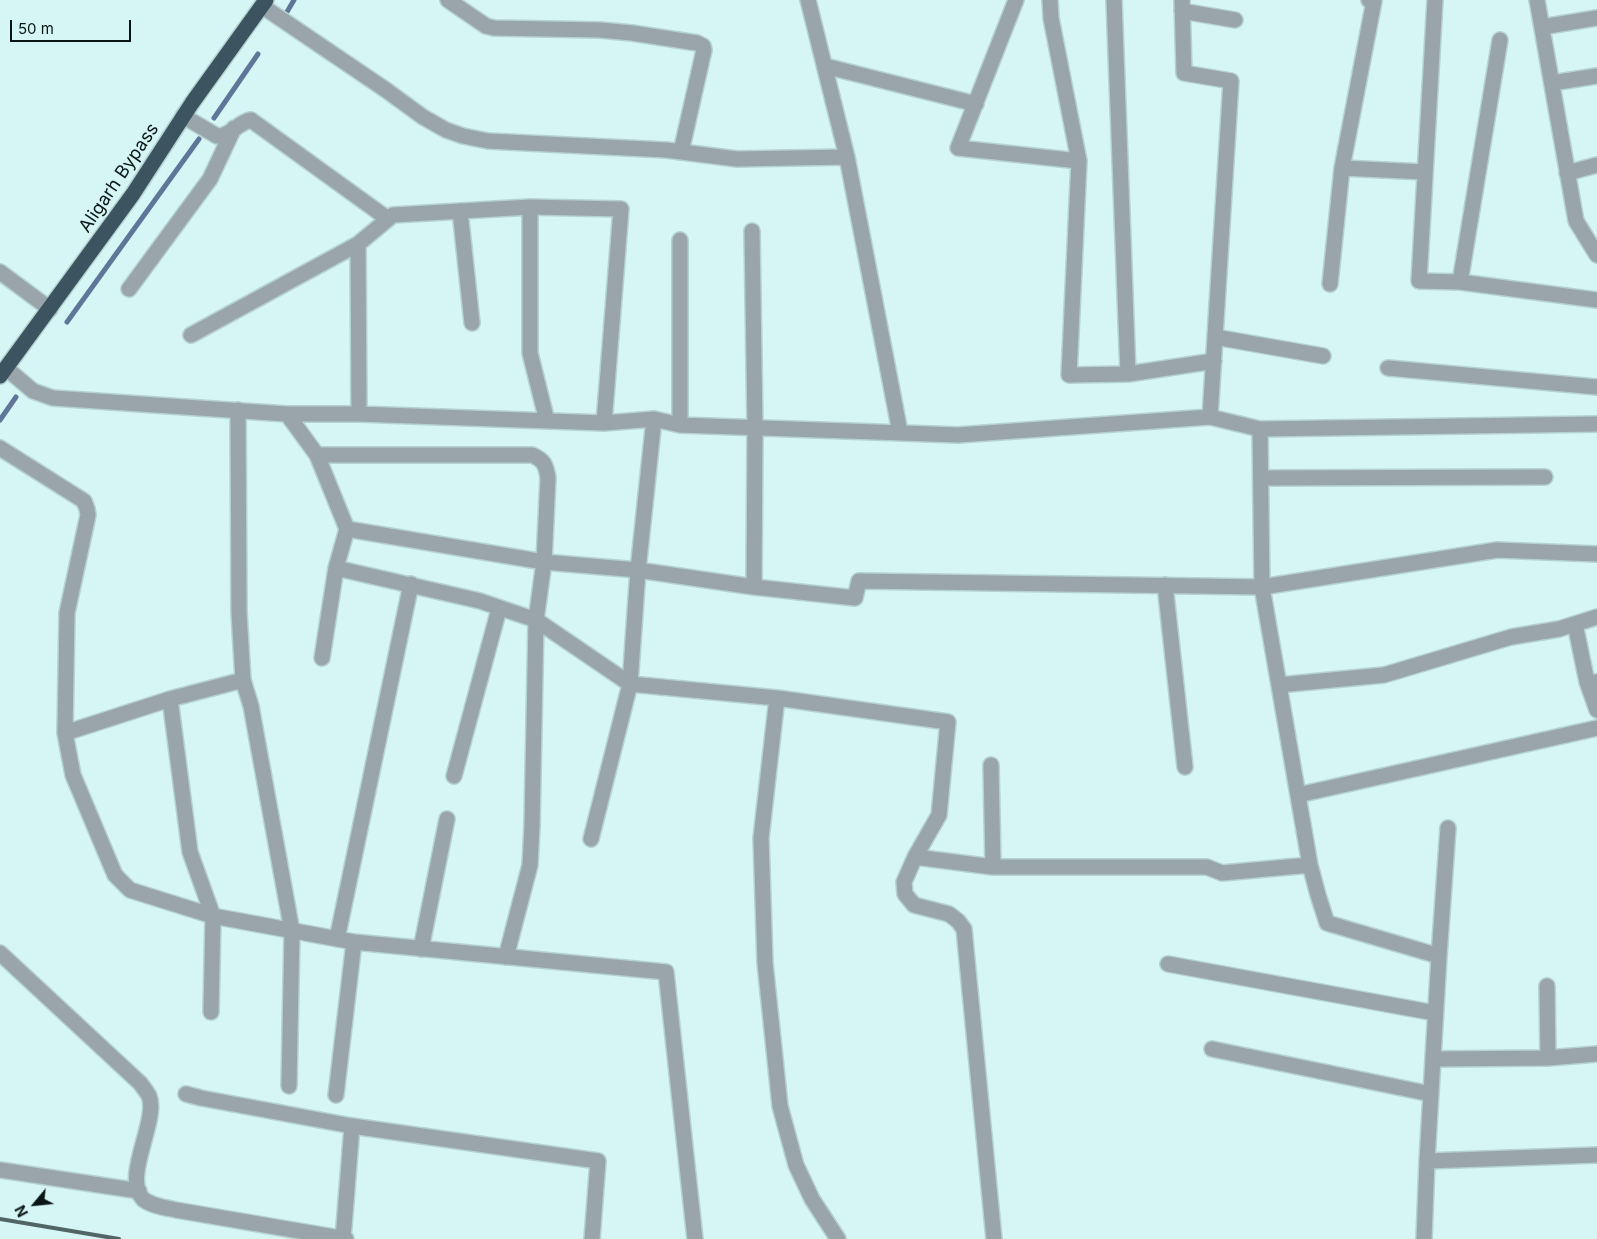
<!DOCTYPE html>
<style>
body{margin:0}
#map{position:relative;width:1597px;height:1239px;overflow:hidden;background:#d5f6f5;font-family:Inter,sans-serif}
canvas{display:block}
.north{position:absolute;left:10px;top:1179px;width:50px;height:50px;-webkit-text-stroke:4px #d5f6f5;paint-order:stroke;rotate:242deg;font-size:14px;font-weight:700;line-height:20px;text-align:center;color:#0a1515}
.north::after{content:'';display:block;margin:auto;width:18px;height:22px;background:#0a1515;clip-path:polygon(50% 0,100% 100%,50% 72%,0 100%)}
.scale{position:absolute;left:10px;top:20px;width:121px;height:22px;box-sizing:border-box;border:2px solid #0a1515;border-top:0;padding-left:6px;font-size:15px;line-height:18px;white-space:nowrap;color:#0a1515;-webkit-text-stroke:4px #d5f6f5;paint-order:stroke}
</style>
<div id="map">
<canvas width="1597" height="1239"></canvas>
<div class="north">N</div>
<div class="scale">50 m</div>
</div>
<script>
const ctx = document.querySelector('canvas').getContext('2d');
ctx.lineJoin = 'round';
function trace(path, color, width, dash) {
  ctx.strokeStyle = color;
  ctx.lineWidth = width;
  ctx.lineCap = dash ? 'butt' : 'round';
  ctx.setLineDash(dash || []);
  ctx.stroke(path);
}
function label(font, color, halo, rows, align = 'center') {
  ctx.font = font + ' Inter,sans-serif';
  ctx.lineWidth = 4;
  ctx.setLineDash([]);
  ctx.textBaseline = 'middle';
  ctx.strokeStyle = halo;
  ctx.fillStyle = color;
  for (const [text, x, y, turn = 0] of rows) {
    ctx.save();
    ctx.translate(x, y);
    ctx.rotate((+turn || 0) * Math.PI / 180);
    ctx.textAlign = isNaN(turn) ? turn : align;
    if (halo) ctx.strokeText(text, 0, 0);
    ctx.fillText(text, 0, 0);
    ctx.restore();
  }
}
trace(new Path2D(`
 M284,17l10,-17
 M214,118l44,-64
 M67,322l132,-183
 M0,420l16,-23`), '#5f7699', 5);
const street = new Path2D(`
 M448,0l38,26 8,2 106,2 32,3 65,10 6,3 1,4 -23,102
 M808,0l39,157 53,275
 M1016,0l-58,148 121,13
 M1050,0l1,18 28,143 -10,214 59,-1 86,-13
 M1114,0l14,374
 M1182,0l2,73 47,8 -21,336
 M1369,0l5,1 -32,167 83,4
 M1435,0l-16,281 41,1 137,18
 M1537,0l39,221 21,34
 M262,6l124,84 37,27 23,13 17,6 25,5 178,9 71,9 110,-2
 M1182,11l53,9
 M1542,27l55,-9
 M825,66l151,38
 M1552,83l45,-7
 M183,116l34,20c13,1 21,-14 34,-16l137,99
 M1567,173l30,-8
 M530,207v146l17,68
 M460,211l12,112
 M752,231l3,197 -1,159
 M680,240v185
 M0,272l50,37
 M1460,282l40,-242
 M1330,284l12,-116
 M129,289l81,-110 24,-51
 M191,335l167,-91
 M1215,337l108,19
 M6,368l27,23 20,7 234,16h72l245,9 50,-4 26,6 278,10 252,-18 50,12 337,-5
 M1388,368l209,19
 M238,410l1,202 4,68
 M287,414l30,41 30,74 -11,39 -14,90
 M359,414l-1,-170 35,-29 137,-8 91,2 -17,214
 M0,448l84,53 3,8 1,6 -21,98 -2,120 8,42 42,100 15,15 83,26 141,26 312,30 29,267
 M317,455h215c12,5 14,10 16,23l-4,84 -8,58 -4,206 -2,39 -24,92
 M1261,478l284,-1
 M347,529l197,33 94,8 116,17 101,11 4,-17 403,6 -2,-158
 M336,568l144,33 56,19 94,64 147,14 171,24 -9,93 -24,42 -11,25 1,12 9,11 35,9 9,7 6,8 30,310
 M1165,585l20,182
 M1575,624l12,58h10
 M1587,682l10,28
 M1279,685l105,-10 127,-38 48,-8 38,-12
 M777,698l-16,140 4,125 15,143 16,59 16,34 26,40
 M170,699l20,153 23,64 -2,96
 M65,733l105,-34 73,-19 8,26 41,225 -3,155
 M991,765l2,102
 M454,776l45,-167
 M1298,795l299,-67
 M591,839l39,-155 8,-114 16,-151
 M915,857l78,10h214l15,6 88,-8
 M337,939l74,-355
 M421,949l26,-130
 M0,953l140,130c3,4 7,9 9,13 10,24 -27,81 -6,103 8,7 24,9 33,11l170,29
 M1439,956l9,-128
 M1168,964l267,49
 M1547,986l1,72
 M1212,1049l219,45
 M1433,1059l115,-1 49,-4
 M186,1094l15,4 151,28 246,35 -6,78
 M336,1095l18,-153
 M1427,1161l170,-6
 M0,1170l139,21
 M343,1239l9,-113
 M1424,1239l3,-78 12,-205 -112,-33 -9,-28 -8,-30 -48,-278 235,-37 100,4`);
const highway = new Path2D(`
 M0,376l133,-182 59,-91 74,-103`);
trace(street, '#b5d2d1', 18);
trace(highway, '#b5d2d1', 18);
trace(street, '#9aa5ab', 15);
trace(highway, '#3c545f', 15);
trace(new Path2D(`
 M0,1219l119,20`), '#526565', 4);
label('18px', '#0a1515', '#d5f6f5', [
 ["Aligarh Bypass",119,178,-56]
]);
</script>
